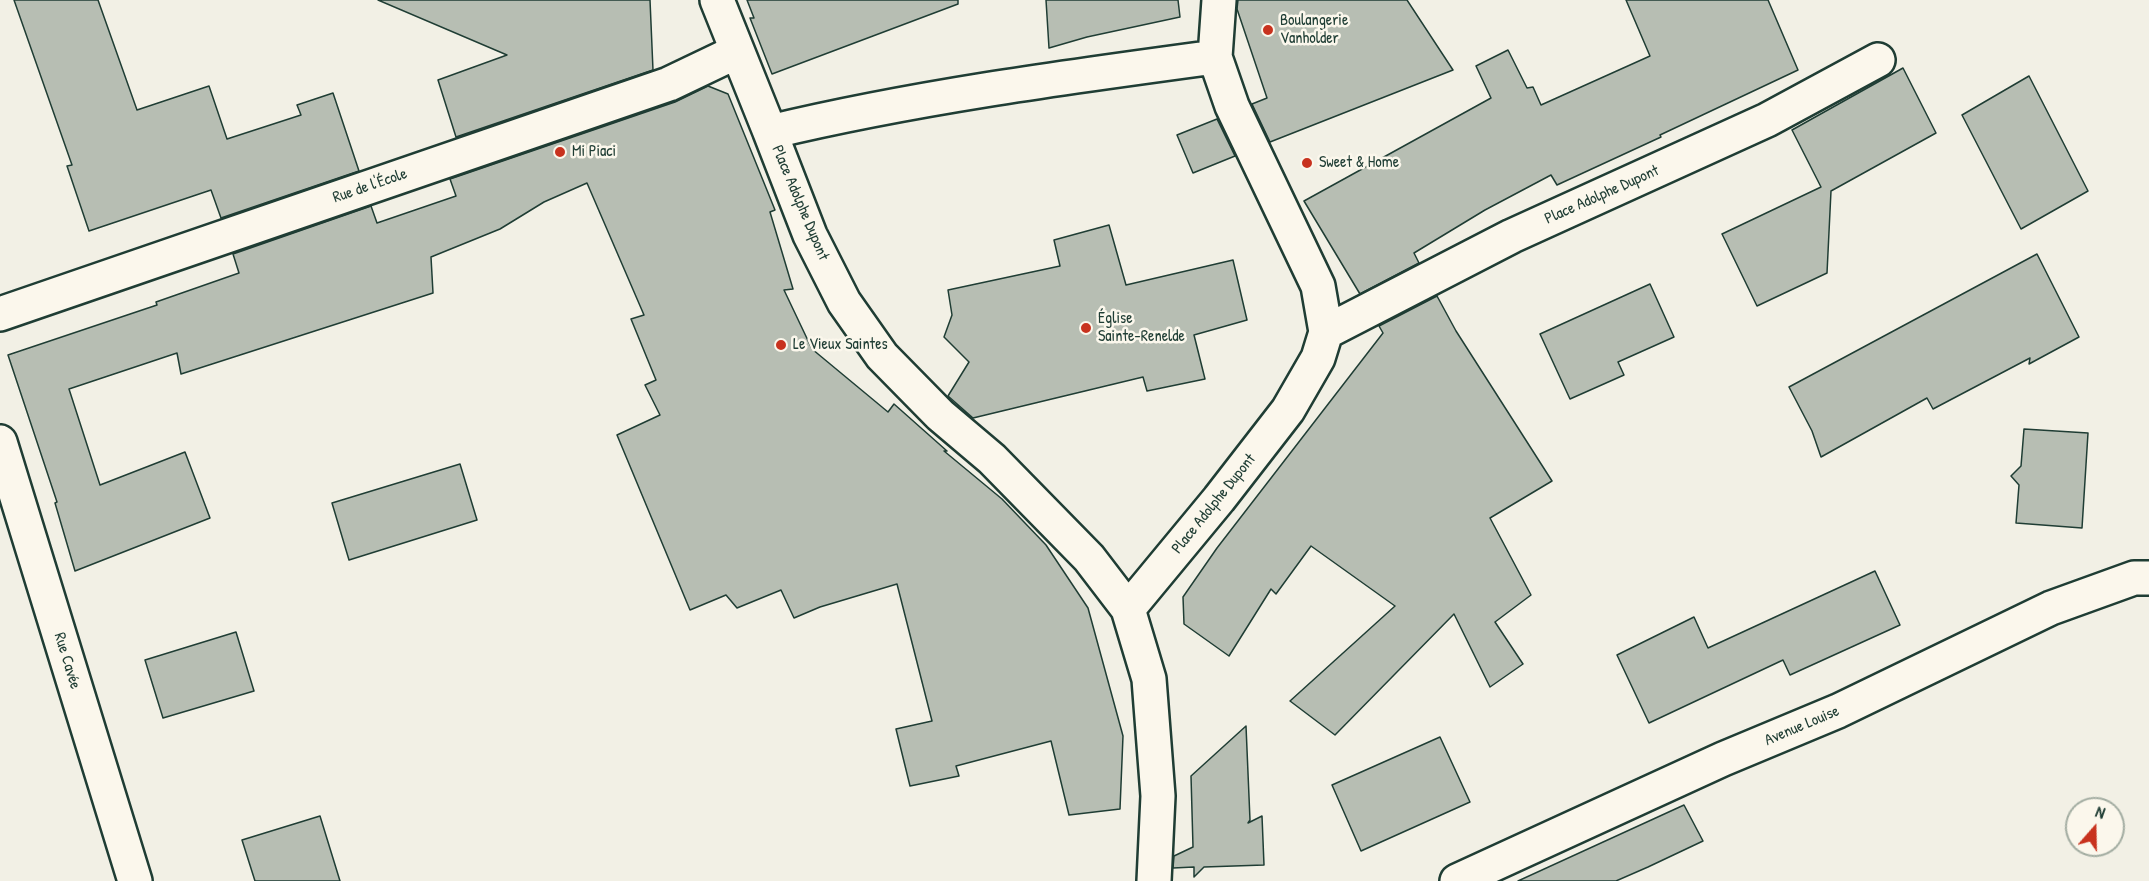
<!DOCTYPE html>
<meta charset="utf-8">
<style>
body{margin:0}
#map{position:relative;width:2149px;height:881px;overflow:hidden;background:#f2f0e5;font-family:"Patrick Hand",sans-serif}
canvas{display:block}
.north{position:absolute;left:2065px;top:797px;width:60px;height:60px;box-sizing:border-box;background:#fbf7ec;border:2px solid #a3ada2;border-radius:50%;rotate:20deg;font-size:16px;font-weight:700;line-height:24px;text-align:center;color:#1f3d34}
.north::after{content:'';display:block;margin:auto;width:21px;height:27px;background:#c8321e;clip-path:polygon(50% 0,100% 100%,50% 72%,0 100%)}
</style>
<div id="map">
<canvas width="2149" height="881"></canvas>
<div class="north">N</div>
</div>
<script>
const ctx = document.querySelector('canvas').getContext('2d');
ctx.lineJoin = 'round';
function fillPath(path, color) {
  ctx.fillStyle = color;
  ctx.fill(path, 'evenodd');
}
function trace(path, color, width, dash) {
  ctx.strokeStyle = color;
  ctx.lineWidth = width;
  ctx.lineCap = dash ? 'butt' : 'round';
  ctx.setLineDash(dash || []);
  ctx.stroke(path);
}
function label(font, color, halo, rows, align = 'center') {
  ctx.font = font + ' "Patrick Hand",sans-serif';
  ctx.lineWidth = 5;
  ctx.setLineDash([]);
  ctx.textBaseline = 'middle';
  ctx.strokeStyle = halo;
  ctx.fillStyle = color;
  for (const [text, x, y, turn = 0] of rows) {
    ctx.save();
    ctx.translate(x, y);
    ctx.rotate((+turn || 0) * Math.PI / 180);
    ctx.textAlign = isNaN(turn) ? turn : align;
    if (halo) ctx.strokeText(text, 0, 0);
    ctx.fillText(text, 0, 0);
    ctx.restore();
  }
}
const building = new Path2D(`
 M14,0h84l39,110 72,-24 18,53 74,-24 -4,-10 36,-12 26,78 -138,47 -10,-28 -122,41 -22,-65 5,-1z
 M378,0h272l3,70 -197,67 -18,-57 69,-25z
 M747,0h211v4l-186,70 -22,-56h4z
 M1046,0h132l2,17 -93,20 -38,11z
 M1238,0h169l46,70 -183,72 -18,-38 15,-6 -30,-89z
 M1626,0h142l30,70 -138,65 1,2 -104,48 -6,-10 -66,35 -71,43 5,10 -59,31 -56,-93 187,-103 -15,-32 32,-16 19,38 6,-1 8,18 109,-49z
 M1903,68l33,65 -105,58 -4,82 -70,33 -35,-72 99,-47 -29,-57z
 M2029,76l59,115 -67,38 -59,-114z
 M708,86l20,8 47,116 -5,2 23,77 -9,1 28,59 76,63 6,-8 53,47h-3l58,48 44,46 42,63 35,128 -3,73 -51,6 -18,-74 -95,25 3,10 -49,10 -14,-57 36,-8 -35,-137 -77,23 -26,11 -13,-28 -44,18 -11,-13 -36,15 -73,-175 43,-20 -15,-30 11,-5 -25,-61 13,-4 -57,-132 -43,19 -44,27 -69,28 2,36 -252,81 -4,-21 -108,36 31,96 85,-33 25,66 -135,53 -20,-68 2,-1 -49,-147 149,-50 -1,-3 83,-29 -6,-19 138,-48 6,17 79,-27 -6,-17 225,-77z
 M1217,119l18,37 -42,17 -16,-38z
 M1109,225l17,60 107,-25 14,60 -53,15 11,44 -58,12 -4,-14 -170,41 -25,-22 21,-34 -25,-25 8,-22 -4,-25 112,-24 -6,-26z
 M2037,254l42,83 -50,27 1,-6 -97,51 -6,-11 -106,59 -9,-26 -23,-44z
 M1650,284l24,53 -56,25 6,13 -54,24 -30,-65z
 M1437,296l19,35 96,150 -62,37 41,77 -36,27 28,42 -33,23 -36,-73 -119,121 -45,-34 105,-95 -84,-60 -35,48 -5,-5 -42,67 -45,-32 -1,-27 34,-49 166,-215 -4,-7z
 M2024,429l64,4 -6,95 -66,-5 3,-38 -8,-9 10,-10z
 M460,464l17,56 -128,40 -17,-57z
 M1875,571l25,54 -110,50 -7,-15 -134,63 -32,-68 77,-38 14,31z
 M236,632l18,59 -91,27 -18,-58z
 M1246,726l4,94 -2,3 14,-7 2,49 -60,2 -10,10v-10l-21,1 1,-12 19,-9 -2,-71z
 M1440,737l30,65 -109,49 -29,-66z
 M1684,805l19,36 -55,26 -32,14h-98z
 M320,816l20,65h-85l-13,-41z`);
fillPath(building, '#b7beb3');
trace(building, '#1f3d34', 1.5);
const street = new Path2D(`
 M717,0l53,132
 M1215,57l4,-57
 M0,314l669,-230 67,-32
 M1326,332l186,-96 255,-116 111,-60
 M0,442l135,439
 M1128,609l91,-110 69,-89 30,-52 8,-26 -8,-46 -86,-180 -17,-49c-148,20 -299,40 -445,75l40,103 34,67 38,54 58,59 52,44 97,99 39,51 21,70 9,117 -4,85
 M1457,881l266,-122 115,-48 213,-103 83,-30h15`);
trace(street, '#1f3d34', 38);
trace(street, '#fbf7ec', 33);
for (const [x, y, r, color] of [
 [1268,30,6,"#c8321e"],
 [560,152,6,"#c8321e"],
 [1307,163,6,"#c8321e"],
 [1086,328,6,"#c8321e"],
 [781,345,6,"#c8321e"]
]) {
  const dot = new Path2D();
  dot.arc(x, y, r, 0, 2 * Math.PI);
  ctx.fillStyle = color;
  ctx.fill(dot);
  trace(dot, '#fbf7ec', 2);
}
label('16px', '#1f3d34', '#fbf7ec', [
 ["Boulangerie",1280,21],
 ["Vanholder",1280,39],
 ["Mi Piaci",572,152],
 ["Sweet & Home",1319,163],
 ["Église",1098,319],
 ["Sainte-Renelde",1098,337],
 ["Le Vieux Saintes",793,345]
], 'left');
label('16px', '#1f3d34', '#fbf7ec', [
 ["Rue de l'École",370,186,-19],
 ["Place Adolphe Dupont",1602,195,-24],
 ["Place Adolphe Dupont",800,203,67],
 ["Place Adolphe Dupont",1214,504,-51],
 ["Rue Cavée",67,661,73],
 ["Avenue Louise",1802,726,-23]
]);
</script>
